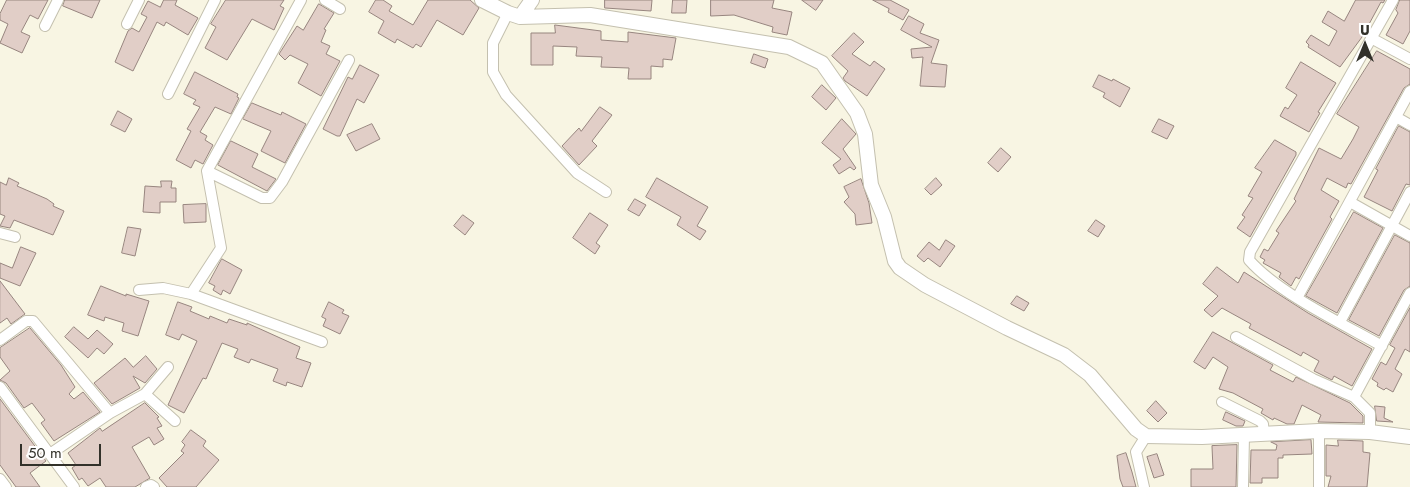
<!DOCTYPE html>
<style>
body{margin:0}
#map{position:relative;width:1410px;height:487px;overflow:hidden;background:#f8f5e3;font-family:Jost,sans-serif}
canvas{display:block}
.north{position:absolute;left:1340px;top:20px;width:50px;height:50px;-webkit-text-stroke:4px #fff;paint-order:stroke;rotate:0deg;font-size:14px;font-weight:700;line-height:20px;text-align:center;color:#32312a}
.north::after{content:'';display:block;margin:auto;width:18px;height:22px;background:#32312a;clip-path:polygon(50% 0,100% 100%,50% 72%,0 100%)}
.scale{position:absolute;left:20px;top:444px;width:81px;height:22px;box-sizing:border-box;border:2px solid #32312a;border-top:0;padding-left:6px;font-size:15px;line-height:18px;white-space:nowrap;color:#32312a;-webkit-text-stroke:4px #fff;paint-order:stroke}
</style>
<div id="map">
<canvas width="1410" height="487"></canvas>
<div class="north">U</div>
<div class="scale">50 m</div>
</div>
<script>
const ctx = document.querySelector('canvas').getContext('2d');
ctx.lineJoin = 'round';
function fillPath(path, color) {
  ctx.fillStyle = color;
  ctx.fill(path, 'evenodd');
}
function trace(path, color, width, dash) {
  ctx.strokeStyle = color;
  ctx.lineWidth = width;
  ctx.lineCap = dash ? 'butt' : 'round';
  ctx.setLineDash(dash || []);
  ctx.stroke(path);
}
const building = new Path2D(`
 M7,0h41l-10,19 -8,-4 -9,17 9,4 -8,17 -22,-10 8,-19 -8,-4v-6z
 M65,0h35l-8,18 -29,-12z
 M164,0h13l-2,5 23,13 -10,17 -22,-13 -2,4 -7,-4 -24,49 -18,-9 13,-31 4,-3 7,4 8,-15 -6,-3 7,-13 12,6z
 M226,0h58l-4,6 4,2 -10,22 -22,-11 -25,41 -22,-12 11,-21 -5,-3z
 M376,0h7l9,6 -3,5 24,14 15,-25h42l9,8 -16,27 -26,-15 -16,27 -5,-3 -3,4 -16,-9 -2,4 -17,-10 6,-12 -15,-9z
 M605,0h47l-1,11 -46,-3z
 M673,0h14l-1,13h-14z
 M711,0h63l-2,8 20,4 -5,23 -15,-3 1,-5 -39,-12 -23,1z
 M802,0h21l-7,10z
 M873,0h17l19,10 -6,10 -15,-8 1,-3z
 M1356,0h29l-2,3 -2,-1 -19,35 -22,30 -32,-20 1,-2 -3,-3 5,-7 18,11 8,-15 -15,-9 6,-11 16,10z
 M1400,0h10v31l-7,13 -17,-9 12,-22 -2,-3z
 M319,4l15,9 -10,16 2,1 -5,12 9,4 -4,8 14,7 -19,35 -23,-13 10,-19 -18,-9 -5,5 -6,-6 18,-28 6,4z
 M909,16l15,8 -4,9 19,7 -8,23 16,2 -2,22 -25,-1 3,-29 -11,1 -1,-9 21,-2 -31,-17z
 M555,25l46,6v9l27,2v-10l48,6 -4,22 -9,-1v8l-12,-1v13h-23l1,-11 -28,-1 1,-10 -26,-1 1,-9 -24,-1v19h-22v-32h24z
 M854,33l10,9 -12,12 18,12 4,-5 11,8 -18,27 -22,-15 -2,-3 5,-7 -16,-15z
 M1377,51l33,18v15l-6,4 -53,96 -3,-1 -2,5 -19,-10 -6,12 18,11 -9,16 2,2 -33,60 -3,-2 -5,9 -12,-9 2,-4 -18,-10 2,-3 -5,-3 4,-8 4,2 11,-18 -3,-2 20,-30 -2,-2 25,-51 22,11 12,-20 6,-12 -22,-13z
 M754,54l14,5 -3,9 -14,-5z
 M1301,62l35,21 -18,29 2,1 -11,19 -29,-16 5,-9 3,2 9,-14 -11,-7z
 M360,65l19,10 -15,28 -7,-4 -17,37h-3l-14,-7 25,-52 4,2z
 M195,72l43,22 -1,3 2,1 -8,16 -16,-7 -15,25 7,4 -2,4 8,5 -10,19 -8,-4 -4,8 -15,-8 15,-29 -4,-2 13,-22 -7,-3 3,-4 -12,-6z
 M1099,75l13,6 1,-2 17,9 -10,19 -17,-10 2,-4 -12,-6z
 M822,85l14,13 -10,12 -14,-13z
 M252,103l29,12 1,-3 24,12 -21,39 -24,-12 10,-20 -28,-12z
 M600,107l12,8 -20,26 5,5 -18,19 -17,-19 17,-18 2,3z
 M118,111l14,8 -7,13 -14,-7z
 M842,119l14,15 -13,15 13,19 -2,2 -4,-3 -11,7 -6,-9 8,-6 -19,-16z
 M1159,119l15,7 -7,13 -15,-7z
 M372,124l8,15 -24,12 -9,-16z
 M1399,126l11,6v53l-4,-1 -14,27 -28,-14 14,-27 -2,-1z
 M1275,140l21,12v3l-46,82 -13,-9 8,-11 -3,-2 11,-17 -5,-2 14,-24 -7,-4z
 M231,141l27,13 -6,13 24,12 -9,12 -49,-26z
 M1001,148l10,9 -13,15 -10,-9z
 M9,178l10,5 -2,3 30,13 7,5 -1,2 11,5 -11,24 -39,-15 -4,8 -10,-2 5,-10 -5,-2v-32l6,3z
 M657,178l51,29 -11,19 9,5 -6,9 -23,-15 4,-8 -35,-20z
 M936,178l6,7 -11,10 -6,-6z
 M861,179l8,24 3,20 -16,2 -1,-11 -11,-12 5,-5 -5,-10z
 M161,181h11l-1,7h5v14h-16v11l-17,-1 2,-26 16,1z
 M635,199l11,6 -7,11 -11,-6z
 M206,204v18l-22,1 -1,-18z
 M1354,212l29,16 -46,85 -31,-17z
 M590,213l18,12 -12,18 4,3 -5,8 -22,-16z
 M463,215l11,8 -9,12 -11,-9z
 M1096,220l9,6 -7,11 -10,-6z
 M128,227l13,2 -6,27 -13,-3z
 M1395,235l15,8v43l-6,4 -25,46 -30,-16z
 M946,240l9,6 -15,21 -12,-9 -4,4 -7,-6 12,-14 10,8z
 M21,247l15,6 -16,33 -20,-8v-15l12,5z
 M222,259l20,11 -12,24 -7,-4 -2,5 -8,-5 2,-4 -6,-3z
 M1217,267l21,16 6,-11 64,41 64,36 -20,37 -18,-10 -2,4 -18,-9 5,-10 -16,-9 -2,4 -9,-5 -43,-23 2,-4 -29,-16 -10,9 -8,-7 14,-14 -15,-12z
 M0,281l25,33 -14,10 -4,-6 -7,5z
 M101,286l25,10v-2l23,7 -11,35 -16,-5 2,-8 -19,-6 -1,4 -16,-6z
 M1017,296l12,7 -5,8 -13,-7z
 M178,302l14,5 -2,4 19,8 1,-3 17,7 2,-4 18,6v-2l53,24 -4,11 15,5 -9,24 -15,-5 -1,4 -13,-5 5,-12 -27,-10 -2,4 -15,-6 4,-8 -16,-6 -16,36 -3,-1 -19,35 -16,-8 29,-64 -15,-7 -3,6 -13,-5z
 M329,302l15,8 -2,3 7,3 -9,18 -17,-8 3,-7 -4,-2z
 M1410,308v44l-5,-3 -10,20 7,5 -9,18 -7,-4 -2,2 -7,-4 1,-3 -6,-4 9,-17 5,3 9,-17 -5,-3z
 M74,327l14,12 9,-9 16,14 -9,10 -7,-6 -9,10 -23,-21z
 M30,328l31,37 14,22 -6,7 5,5 9,-7 17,20 -46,29 -13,-18 4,-3 -13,-17 -8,5 -18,-25 -6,-3 10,-9 -10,-14v-9z
 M1213,332l60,33 -3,5 23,12 3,-5 54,26 13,13v7l-45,-1 3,-7 -19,-10 -8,19h-7l-13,-6 -1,2 -12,-7 2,-4 -30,-16 -14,-4 9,-22 -15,-10 -8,12 -11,-7z
 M146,356l11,13 -12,14 -12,-7 7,12 -28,16 -18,-21 31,-25 8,9z
 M0,399l46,62 -16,12 10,14h-24l-16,-22z
 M1156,401l11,12 -9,9 -11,-11z
 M145,403l14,14 -2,1 5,8 -5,2 7,11 -10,6 -5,-8 -17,10 18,31 -15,9h-29l-6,-9 -12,8 -6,-8 -3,2 -7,-12 4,-3 -8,-12 32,-25 2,3z
 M1375,406l10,1 -1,11 9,4 -16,-1z
 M1226,412l19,9 -2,5h-7l-13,-6z
 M191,430l15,11 -3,5 16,14 -23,27h-29l-8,-9 25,-25 -3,-2 4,-6 -3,-3z
 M1311,440l1,14 -29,1v3h-5v20h-16v5h-12l1,-33h25l1,-5 -6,-3z
 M1338,440l25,1v11l7,1 -3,34h-39l3,-11h-5v-31l12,1z
 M1237,445l-1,42h-45v-18h22l-1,-23z
 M1126,453l6,19 4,15h-13l-3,-8 -3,-23z
 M1157,454l7,21 -10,3 -7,-21z`);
fillPath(building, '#e1cec7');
trace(building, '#97857f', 1);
const street = new Path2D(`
 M301,0l-94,171 14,77 -30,46 131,48
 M325,0l15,9
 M508,13l-15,30v29l13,23 71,78 29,19
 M127,24l12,-24
 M45,26l13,-26
 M1371,38l39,21
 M168,94l47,-94
 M1396,117l14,8
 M207,171l55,27h8l12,-16 67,-122
 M1350,202l60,34
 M0,233l15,4
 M139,290l24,-2 28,6
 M1297,298l113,-207
 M1340,322l70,-130
 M1236,337l77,42 41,18
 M0,340l26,-19h7l77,92
 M1382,346c-39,-22 -104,-53 -133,-86l1,-8 143,-252
 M0,387l74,100
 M145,394l30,27
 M1222,402l38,19 3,3 1,10
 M1319,431v56
 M1370,432v-19l-16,-16 56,-104
 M50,454l60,-41 35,-19 23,-27
 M0,479l6,8
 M146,487l5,-2 3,2
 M1144,487l-8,-35 10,-16
 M1243,487l1,-52`);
const secondary = new Path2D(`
 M482,0l26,13 12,4 70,-2 199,32 33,16 35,50 8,21 6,51 13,32 11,44 5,7 25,17 82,43 57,27 26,20 46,54 10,7 56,1 117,-6 51,1 40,5
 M520,17l12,-17`);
trace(street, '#c4c0af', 12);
trace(secondary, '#c4c0af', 16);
trace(street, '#fff', 10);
trace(secondary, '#fff', 14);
</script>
